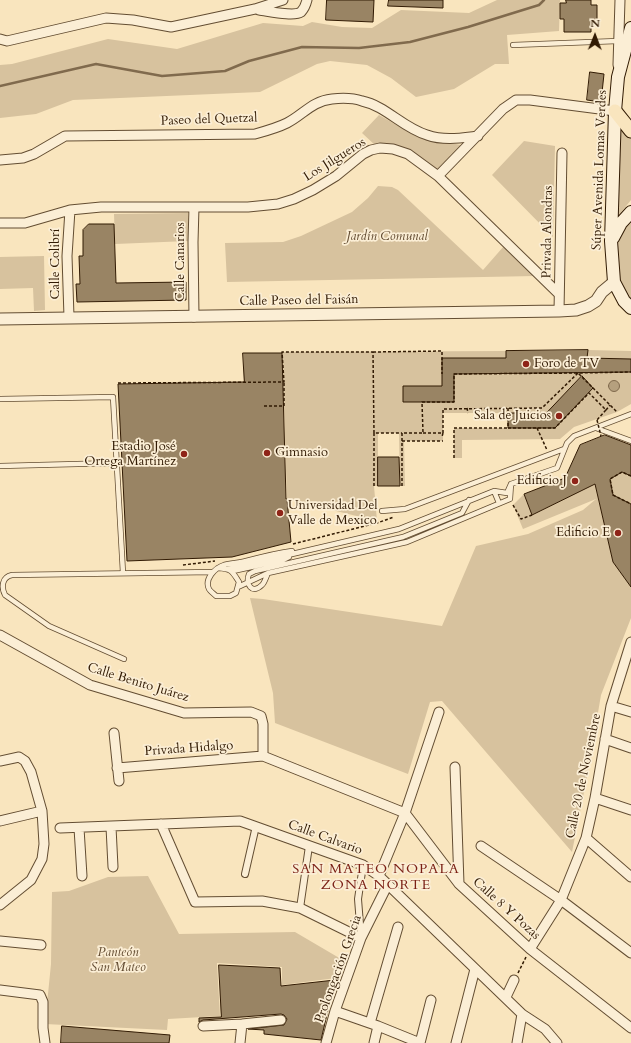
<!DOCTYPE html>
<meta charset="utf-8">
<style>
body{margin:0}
#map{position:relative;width:631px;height:1043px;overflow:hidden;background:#f9e5be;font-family:Cardo,serif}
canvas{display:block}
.north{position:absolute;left:575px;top:16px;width:40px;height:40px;-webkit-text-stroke:3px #fbeed5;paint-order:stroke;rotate:1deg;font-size:11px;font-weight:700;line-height:16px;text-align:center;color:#311a03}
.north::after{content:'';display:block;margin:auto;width:14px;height:18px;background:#311a03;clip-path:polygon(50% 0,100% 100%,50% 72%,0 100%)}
</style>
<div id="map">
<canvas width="631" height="1043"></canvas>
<div class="north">N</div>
</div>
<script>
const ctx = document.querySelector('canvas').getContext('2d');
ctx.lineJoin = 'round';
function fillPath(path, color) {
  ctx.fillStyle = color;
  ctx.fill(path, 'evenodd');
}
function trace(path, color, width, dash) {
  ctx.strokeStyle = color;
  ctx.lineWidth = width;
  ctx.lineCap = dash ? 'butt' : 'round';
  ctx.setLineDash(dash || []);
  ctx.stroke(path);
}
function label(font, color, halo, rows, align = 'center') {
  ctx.font = font + ' Cardo,serif';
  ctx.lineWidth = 3.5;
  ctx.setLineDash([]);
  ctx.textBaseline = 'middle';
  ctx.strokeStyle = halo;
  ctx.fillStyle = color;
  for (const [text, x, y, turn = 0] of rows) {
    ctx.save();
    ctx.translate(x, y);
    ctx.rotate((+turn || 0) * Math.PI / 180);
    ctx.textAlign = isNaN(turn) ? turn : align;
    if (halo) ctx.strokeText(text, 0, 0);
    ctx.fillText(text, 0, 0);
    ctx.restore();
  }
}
fillPath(new Path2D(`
 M497,0h63l-1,31 -52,4 2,29h-14l-41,25 -38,8 -25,-19 -24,-13 -37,-4 -13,3 -57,28 -187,8 -37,14 -36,4v-53l12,-1 96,-25 69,10 86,-26 40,3 9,-4 30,5 30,1 29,-18 68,3z
 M379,115l30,17 15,6 37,7 -25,27 -17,-12 -43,-14 -14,-13z
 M621,126l10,12v62l-13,16z
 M524,141l31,5 -2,91 -61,-62z
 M378,186l14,1 6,3 85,80 21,-24 31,30 -308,6 -2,-39 58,-1 18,-6 51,-24 16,-14z
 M188,213v28l-73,3 -1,-30z
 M631,223v79c-12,-11 -17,-40 -15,-56 1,-8 9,-18 15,-23z
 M44,256l1,54 -11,1 -1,-23 -33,1v-32z
 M588,350l43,1v8l-44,-1z
 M506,351v7h-64v28l11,16 1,-28 177,-2v32l-14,8 -43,15 -14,12 -98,1v18h-8v-30h100l39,-40 -11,-11 -36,36h-103v28h-39l1,45h-5l-1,-53h-21v53h-4l3,35 -90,-22 -5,-147z
 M622,472l9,4v28l-18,-9 -3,-16z
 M595,484l18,78 18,25v31l-30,77 -14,82 -15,75 -130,-151 -12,1 -22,72 -133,-51 -2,-30 -23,-95 13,1 179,27 34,-80 52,-12 55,-24 13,-11 -73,30 -10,-24 11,-11 8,21z
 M148,876l31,58 116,-2 46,27 -5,19 -54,7v-18l-65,-4 3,53 -52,3 -1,11 -122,-6 6,-60 1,-72 17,-1 39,-14z`), '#d7c29e');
const water = new Path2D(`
 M608.5 386a5.5 5.5 0 1 1 11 0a5.5 5.5 0 1 1-11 0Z`);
fillPath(water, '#b5a07e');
trace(water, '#806a4d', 1);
trace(new Path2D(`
 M0,86l96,-22 66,12 63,-5 24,-10 53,-14 57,1 51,-6 58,-15 71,-22 5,-5`), '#806a4d', 2.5);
const building = new Path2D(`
 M327,0h47l-1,22 -47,-2z
 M389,0h54v8l-55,-2z
 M566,0h25v5h6v16h-6v11h-27v-13h-4v-16h6z
 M590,72l14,2 -3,28 -14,-2z
 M89,224h25l2,59 70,-1v18l-109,2 -1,-18h4l-1,-28h4v-26z
 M588,350l-1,8 44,1v13l-177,2v28h-51v-16h39v-28h64v-7z
 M243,353h39l4,146h1l4,43 -59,15 -105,4 -9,-177 126,-2z
 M582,376l11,12 -38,40h-47v-15h38z
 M605,435l26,10v31l-9,-4 -12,7 3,16 18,9v83l-18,-25 -18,-78 -63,31 -8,-21 41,-16 15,-33z
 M378,457h21l1,29h-22z
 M219,965l61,3 1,18 54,-6 -14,60 -57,-6v-4l-16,-1 36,-4 3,-6 -3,-4 -3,-1 -78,6 -4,2v-4l22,-1z
 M62,1026l108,9 -1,8h-108z`);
fillPath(building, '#998464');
trace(building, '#311a03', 1);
const service = new Path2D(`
 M513,45l105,-4
 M0,399l113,-2 10,176
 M596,428l35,13
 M0,466l116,-3
 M494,491l5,12
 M469,500l-7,13 -59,24 -148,34 -6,3c-4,10 3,21 13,11 3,-3 4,-8 6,-12l139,-31 103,-43 1,-15
 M382,511l23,-2 159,-60
 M218,568c14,1 14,3 21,14l-3,11 -6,3h-14c-2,-2 -6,-5 -7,-7 -5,-10 6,-21 15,-24 7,-2 15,-2 22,-4 15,-4 31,-8 46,-10
 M228,569l171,-40 95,-38 13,2 4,-9 46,-16 10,-25 7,-7 57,-22
 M233,571l50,-11 6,-3
 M238,587l30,-14
 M124,659l-75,-33 -44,-31c-4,-8 -3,-18 7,-20l201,-3`);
const pedestrian = new Path2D(`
 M245,874l11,-48
 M300,908l9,-62
 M361,937l-3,-38 5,-34`);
const minor = new Path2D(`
 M259,10c9,1 35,7 42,2 3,-3 5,-8 6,-12
 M0,39l7,2 99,-23 27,2 38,7 84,-18 28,-9
 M618,65l2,-65
 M0,160l23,-2 11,-4 31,-18 190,-2c11,-3 22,-6 32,-11 16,-8 25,-22 45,-24 9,-1 21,-1 30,2 24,5 41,27 65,34 17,6 34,3 51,1
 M438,176l65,-67 13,-9h14l85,11
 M0,223h25l45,-13 31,-3h147l30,-3 16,-5 19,-9 23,-14 27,-22 8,-4 9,-2 13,1 15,5 30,22 121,118
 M559,311l3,-158
 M69,317l-2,-61 3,-46
 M194,317l-1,-75 1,-35
 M0,635l90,50 94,28 67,-1 10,4 2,8v32
 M611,706l20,6
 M114,733l5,48
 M605,739l26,9
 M0,761l19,-4 6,4 6,11 11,39 2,33 -2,15 -11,21 -31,25
 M455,767l4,117
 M117,768l146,-12 142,57 54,71 71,65 101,79
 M595,798l36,12
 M0,821l42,-10
 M161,824l34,78 67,-1 38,7 61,30
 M111,827l2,40
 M60,828l180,-7 123,44 16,11 143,138 23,15 12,14
 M79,828l3,48
 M586,838l45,39
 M481,846l80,54 70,53
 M379,876l26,-63 34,-101
 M0,941l41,4
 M530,949l31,-49 25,-62 9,-40 16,-92 20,-64
 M0,990l40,5 3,7v26l2,15
 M506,997l8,-17
 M335,1011l43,15 42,17
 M370,1023l28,-96
 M203,1026l39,-2 39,-4
 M240,1043l2,-19
 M326,1043l9,-32 26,-73 27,-54
 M374,1043l4,-17
 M420,1043l11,-43
 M456,1043l19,-74
 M517,1043l5,-29`);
const tertiary = new Path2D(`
 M0,319l559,-8 17,-1 12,-4 8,-5 6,-9 12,-10`);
const secondary = new Path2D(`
 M631,28l-13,49 -3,34 -4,130 3,41 10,19 7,7
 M613,238l8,-15 10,-11`);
const primary = new Path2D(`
 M615,111l16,20`);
trace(service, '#634d32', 6);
trace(pedestrian, '#634d32', 8);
trace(minor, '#634d32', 11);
trace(tertiary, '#634d32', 13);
trace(secondary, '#311a03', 14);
trace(primary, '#311a03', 15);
trace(new Path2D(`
 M373,352l69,-1v23
 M118,383l166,-1 -2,-30h91l1,81h28
 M264,406h20v-24
 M467,408l1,5
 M508,408v20h47l34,-35 17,17 -9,10
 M606,410l4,-5
 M537,428l10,22
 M374,433v53
 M423,433h20l-1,4
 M443,433v-24l99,-1 36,-35 53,-1
 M402,441h41
 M454,458v-30h54
 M631,476l-9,-4 -12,7 3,16 18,9
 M402,486v-53h21l-1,-31h32v-28l124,-1 39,39
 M513,505l8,14 11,-4
 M293,544l84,-21 17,-6
 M183,565l32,-4
 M518,973l8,-16`), '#311a03', 1.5, [3, 2]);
trace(service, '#fbeed5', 4.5);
trace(pedestrian, '#fbeed5', 6);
trace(minor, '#fbeed5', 9);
trace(tertiary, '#fbeed5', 11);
trace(secondary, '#fbeed5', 12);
trace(primary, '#f9e5be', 13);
trace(new Path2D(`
 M597,420l4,16`), '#311a03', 1.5, [3, 2]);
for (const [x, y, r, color] of [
 [526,364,4,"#8f2418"],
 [559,416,4,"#8f2418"],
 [267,453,4,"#8f2418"],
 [184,454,4,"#8f2418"],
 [575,481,4,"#8f2418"],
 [280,513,4,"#8f2418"],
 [618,533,4,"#8f2418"]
]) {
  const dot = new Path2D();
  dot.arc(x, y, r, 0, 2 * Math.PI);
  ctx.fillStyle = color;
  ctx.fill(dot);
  trace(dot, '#fbeed5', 1.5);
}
label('13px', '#311a03', '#fbeed5', [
 ["Paseo del Quetzal",209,120,-2],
 ["Los Jilgueros",335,160,-32],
 ["Súper Avenida Lomas Verdes",600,170,-88],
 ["Privada Alondras",548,232,-89],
 ["Calle Canarios",181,262,-90],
 ["Calle Colibrí",56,264,-90],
 ["Calle Paseo del Faisán",299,301,-1],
 ["Calle Benito Juárez",138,683,17],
 ["Privada Hidalgo",189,749,-4],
 ["Calle 20 de Noviembre",584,776,-78],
 ["Calle Calvario",325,838,20],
 ["Calle 8 Y Pozas",506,909,42],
 ["Prolongación Grecia",339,969,-70]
]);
label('italic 13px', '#634c32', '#fbeed5', [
 ["Jardín Comunal",387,237],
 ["Panteón",118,953],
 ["San Mateo",118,968]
]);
label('13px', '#311a03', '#fbeed5', [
 ["Foro de TV",534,364,"left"],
 ["Sala de Juicios",551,416],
 ["Estadio José",176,447],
 ["Ortega Martínez",176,462],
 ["Gimnasio",275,453,"left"],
 ["Edificio J",567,481],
 ["Universidad Del",288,506,"left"],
 ["Valle de Mexico",288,521,"left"],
 ["Edificio E",610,533]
], 'right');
ctx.letterSpacing = '1px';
label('14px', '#7a1f14', '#fbeed5', [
 ["SAN MATEO NOPALA",376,870],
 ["ZONA NORTE",376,886]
]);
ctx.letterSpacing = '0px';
</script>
